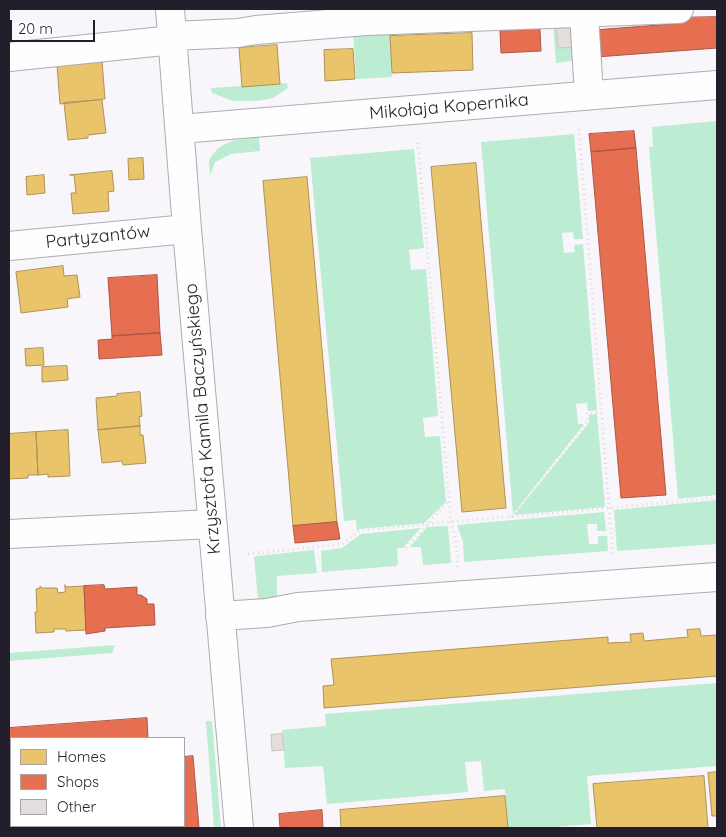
<!DOCTYPE html>
<meta charset="utf-8">
<style>
body{margin:0}
#map{position:relative;width:726px;height:837px;overflow:hidden;background:#f8f6fa;font-family:Quicksand,sans-serif}
canvas{display:block}
.frame{position:absolute;inset:0;border:10px solid #231f2a;pointer-events:none}
.legend{position:absolute;left:10px;top:737px;width:175px;height:90px;box-sizing:border-box;background:#fff;border:1px solid #a7a5aa;margin:0;padding:6px 9px;list-style:none;font-size:15px;color:#231f2a}
.legend li{display:flex;align-items:center;gap:10px;height:25px}
.legend b{width:25px;border:1px solid #a7a5aa}
.scale{position:absolute;left:10px;top:20px;width:85px;height:22px;box-sizing:border-box;border:2px solid #231f2a;border-top:0;padding-left:6px;font-size:15px;line-height:18px;white-space:nowrap;color:#231f2a;-webkit-text-stroke:4px #fff;paint-order:stroke}
</style>
<div id="map">
<canvas width="726" height="837"></canvas>
<div class="frame"></div>
<ul class="legend">
<li><b style="height:14px;background:#e9c46a"></b>Homes</li>
<li><b style="height:14px;background:#e76f51"></b>Shops</li>
<li><b style="height:14px;background:#e3dddb"></b>Other</li>
</ul>
<div class="scale">20 m</div>
</div>
<script>
const ctx = document.querySelector('canvas').getContext('2d');
ctx.lineJoin = 'round';
function fillPath(path, color) {
  ctx.fillStyle = color;
  ctx.fill(path, 'evenodd');
}
function trace(path, color, width, dash) {
  ctx.strokeStyle = color;
  ctx.lineWidth = width;
  ctx.lineCap = dash ? 'butt' : 'round';
  ctx.setLineDash(dash || []);
  ctx.stroke(path);
}
function label(font, color, halo, rows, align = 'center') {
  ctx.font = font + ' Quicksand,sans-serif';
  ctx.lineWidth = 5;
  ctx.setLineDash([]);
  ctx.textBaseline = 'middle';
  ctx.strokeStyle = halo;
  ctx.fillStyle = color;
  for (const [text, x, y, turn = 0] of rows) {
    ctx.save();
    ctx.translate(x, y);
    ctx.rotate((+turn || 0) * Math.PI / 180);
    ctx.textAlign = isNaN(turn) ? turn : align;
    if (halo) ctx.strokeText(text, 0, 0);
    ctx.fillText(text, 0, 0);
    ctx.restore();
  }
}
fillPath(new Path2D(`
 M553,23l24,3 -20,2 1,20 20,-1v13l-22,3z
 M390,29l2,48 -36,2 -3,-49z
 M287,83l1,5 -15,10 -16,3h-24l-21,-8 -1,-5z
 M717,121v332h-1l1,9v33l-39,4 -29,-352h4l-1,-20z
 M574,134l9,105h-9l-1,-7 -11,1 2,20 11,-1 -1,-7 9,-1 14,166 -9,1 -1,-8 -11,1 2,20h6l-71,90 -32,-372z
 M259,137l1,14 -29,3 -16,8 -5,14 -1,-16c13,-21 27,-20 50,-23z
 M414,149l10,99 -15,2 2,20 15,-1 12,147 -15,2 2,19 15,-1 6,66 -22,21 -65,6 -2,2 -1,-11 -12,1 -34,-363z
 M597,414l8,93 -91,8 75,-92v-8z
 M717,500v44l-100,7 -3,-41z
 M604,512l2,19h-9v-7h-10l2,20h9v-8h9l1,15 -144,11 -1,-20 -6,-17z
 M448,526l3,37 -28,2 -2,-18h-11l17,-20z
 M421,528l-18,20h-6l1,15 -2,3 -74,6 -1,-21 21,-3 19,-14z
 M314,550l3,23 -40,3v22l-19,2 -4,-43 3,-1z
 M115,645l-3,8 -103,8v-8z
 M717,683v83l-130,10 4,48 -48,4h-35l-3,-39 -21,2 -3,-30 -16,1 3,30 -141,12 -4,-38 -38,2 -3,-38 44,-4 -1,-12z
 M206,721h6l9,107h-7z`), '#bcecd2');
const homes = new Path2D(`
 M472,33l1,37 -81,3 -2,-37z
 M277,45l3,39 -38,3 -3,-39z
 M353,49l2,30 -30,2 -1,-31z
 M102,61l3,38 -45,5 -3,-39z
 M102,100l4,33 -18,2v3l-20,2 -4,-37z
 M143,158l1,21 -15,1 -1,-21z
 M476,163l30,345 -44,4 -31,-345z
 M112,171l2,20 -6,1 1,19 -36,3 -2,-21h5l-2,-18h-4z
 M44,175l1,18 -18,2 -1,-18z
 M307,177l30,345 -44,4 -30,-345z
 M63,266l1,10 13,-1 3,22 -13,2 1,8 -47,6 -5,-41z
 M43,348l1,17 -18,1 -1,-17z
 M67,366l1,14 -26,2v-15z
 M140,392l2,24 -3,1 1,9 -42,4 -2,-32 21,-2v-2z
 M140,426v9h3l3,28 -23,2 -1,-4 -20,2 -4,-33z
 M68,430l2,46 -22,1v-3l-10,1 -2,-43z
 M36,432l2,43h-10v3l-19,1v-45z
 M65,585l1,2 18,-1 2,44 -20,1v-2h-12v3l-18,1 -1,-21h2l-1,-23 4,-1v-2l2,2h15l1,5 7,-1z
 M700,629l1,7 16,-1v41l-393,32 -1,-22 11,-1 -3,-26 277,-22v6l23,-1 -1,-8 13,-1 1,8 44,-4 -1,-7z
 M717,772v44h-5l-4,-43z
 M704,776l4,52h-111l-4,-44z
 M505,796l3,32h-167l-1,-18z`);
fillPath(homes, '#e9c46a');
trace(homes, '#ae9257', 1);
const shops = new Path2D(`
 M717,17v31l-121,9 -2,-27 77,-6v-6z
 M540,29l1,22 -40,2 -1,-22z
 M634,131l2,17 -45,4 -2,-18z
 M636,148l30,347 -45,3 -30,-346z
 M157,275l3,58 -48,3 -4,-58z
 M160,333l2,22 -63,4 -1,-19 14,-1v-3z
 M337,522l3,17 -45,4 -2,-17z
 M104,585l1,4 32,-2v8h4l6,4v5h7l1,21 -50,3v3l-19,3 -2,-48z
 M147,718l1,20h-137v88h144v2h-146v-100z
 M193,756l6,72h-26v-2h11v-69z
 M322,810l1,18h-43l-1,-14z`);
fillPath(shops, '#e76f51');
trace(shops, '#ac5745', 1);
const building = new Path2D(`
 M577,26l1,21 -20,1 -2,-20z
 M282,734l2,16 -12,1 -1,-16z`);
fillPath(building, '#e3dddb');
trace(building, '#c8c3c1', 1);
const minor = new Path2D(`
 M170,9l17,220 52,599
 M584,14l5,81
 M172,36l66,-3 18,-3 110,-9 313,-12
 M9,57l164,-17
 M180,129l537,-44
 M9,246l178,-17
 M9,534l203,-10
 M220,616l47,-3 31,-6 419,-30`);
trace(minor, '#aeabb2', 30);
trace(new Path2D(`
 M579,129l34,428
 M418,143l33,380 5,17 2,28
 M511,517l77,-96 -1,-8 14,-1
 M406,548l43,-47
 M248,554l94,-10 19,-14 356,-32`), '#dbdbdc', 3, [1, 4]);
trace(minor, '#fefefe', 28);
label('18px', '#231f2a', '#fff', [
 ["Mikołaja Kopernika",449,107,-5],
 ["Partyzantów",98,237,-6],
 ["Krzysztofa Kamila Baczyńskiego",203,419,-95]
]);
</script>
